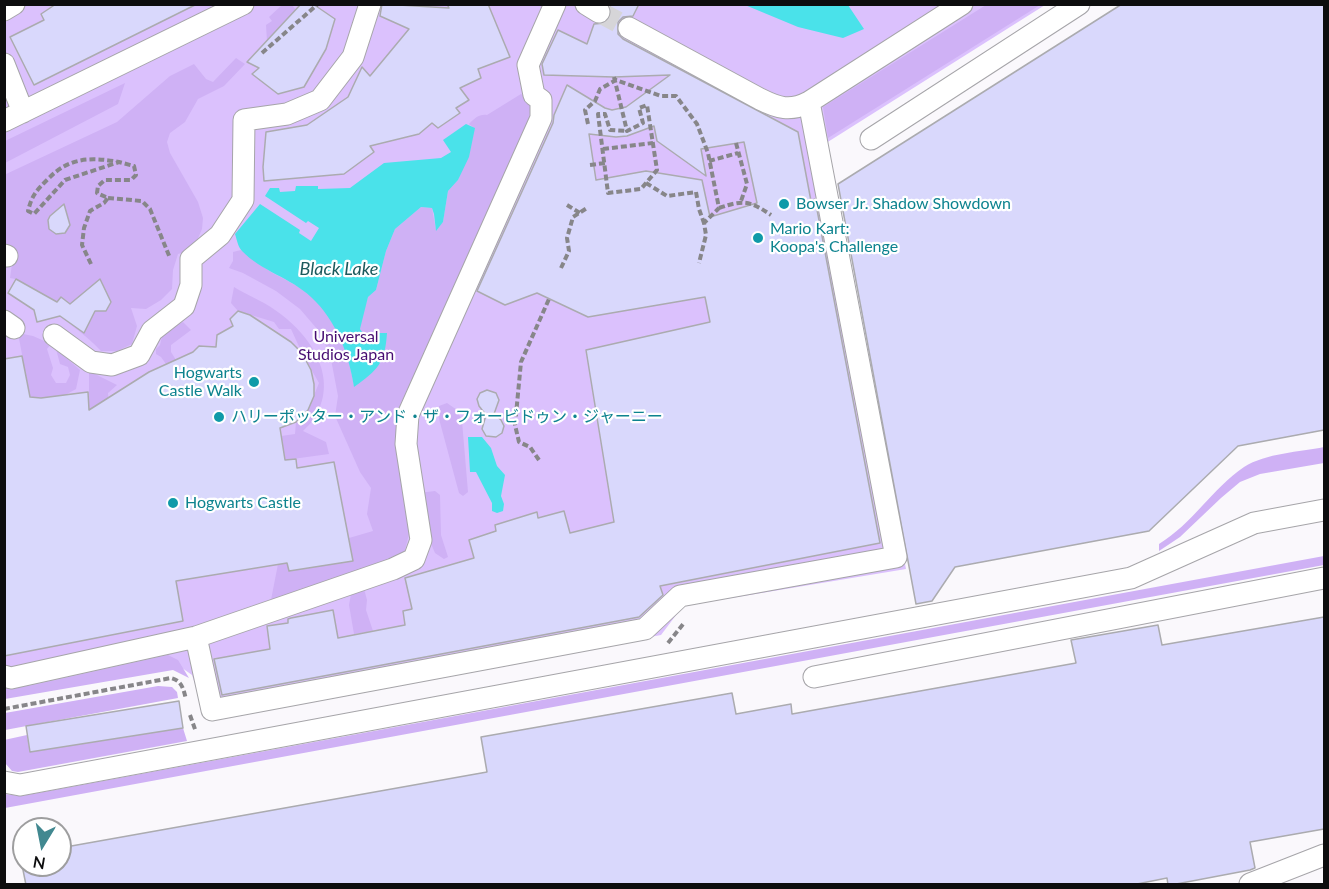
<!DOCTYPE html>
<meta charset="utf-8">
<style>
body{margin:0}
#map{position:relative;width:1329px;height:889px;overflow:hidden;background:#faf8fc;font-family:Lato,sans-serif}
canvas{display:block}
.frame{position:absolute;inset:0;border:6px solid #0d0d0e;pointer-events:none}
.north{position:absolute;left:12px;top:817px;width:60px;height:60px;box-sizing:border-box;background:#fff;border:2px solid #9e9e9f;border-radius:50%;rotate:190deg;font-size:16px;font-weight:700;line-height:24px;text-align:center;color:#0d0d0e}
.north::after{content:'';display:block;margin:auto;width:21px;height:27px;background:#418890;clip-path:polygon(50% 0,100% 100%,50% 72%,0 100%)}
</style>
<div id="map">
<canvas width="1329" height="889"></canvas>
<div class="frame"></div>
<div class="north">N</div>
</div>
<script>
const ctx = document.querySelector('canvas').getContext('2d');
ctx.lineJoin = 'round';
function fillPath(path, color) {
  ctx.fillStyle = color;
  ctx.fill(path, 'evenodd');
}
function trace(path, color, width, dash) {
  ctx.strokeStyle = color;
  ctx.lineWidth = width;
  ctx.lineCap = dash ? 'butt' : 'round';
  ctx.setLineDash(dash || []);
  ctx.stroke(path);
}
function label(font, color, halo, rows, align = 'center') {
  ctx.font = font + ' Lato,"Noto Sans JP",sans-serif';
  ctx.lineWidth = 4.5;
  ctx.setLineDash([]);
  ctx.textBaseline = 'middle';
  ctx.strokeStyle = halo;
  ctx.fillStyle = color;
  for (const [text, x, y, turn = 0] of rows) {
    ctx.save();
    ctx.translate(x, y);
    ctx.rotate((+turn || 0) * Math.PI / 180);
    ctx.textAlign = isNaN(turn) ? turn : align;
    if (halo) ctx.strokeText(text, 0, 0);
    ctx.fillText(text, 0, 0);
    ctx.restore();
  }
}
fillPath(new Path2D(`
 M5,5h1040l-222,140 83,424 -223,37 -22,29 -454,85 -15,-45 -17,-12 -170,30z`), '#dbc1fd');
fillPath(new Path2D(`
 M282,5h10l4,5 -29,31 -1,-16 6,-4 -3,-4z
 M986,5h54l-212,133 -5,-31z
 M236,58l9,6 -21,22 -26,13 -13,23 -15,11 -3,9 3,11 28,49 5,16 -1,11 -6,14 -8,8 -10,3 -5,16 -1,19 -11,11 -15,9 -15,-1 6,18 -5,18 -15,7h-16c-16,-17 -29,-25 -47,-39 -16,-12 -23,-31 -44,-34l4,-28 -9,-4 -1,-71 113,-53 53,-46 24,-12 12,15 7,3z
 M125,83l-7,21 -113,59v-22z
 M521,94l10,7 -3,29 -130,279v37l13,80 -7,28 -134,51 8,-41 9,-1 3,8 63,-10 -4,-23 24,-7 -6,-17 4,-26 -11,-16 -25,-56 3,-20 -8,-42 -12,-24 -18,-21 -24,-18 -33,-18 -14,-5 4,-7v-9l8,-2c9,7 19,15 30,22 13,7 28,14 40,24 25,22 38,58 43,90l22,-53 -8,5 -4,-3 -4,-6 1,-10 7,-22 8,-7 10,-39 9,-22 26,-22 11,1 4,22 7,-8 5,-31 10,-11 16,-52 -5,-4c6,-6 10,-10 18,-9z
 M234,287c13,8 29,14 41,23 34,23 65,66 40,107 -3,5 -8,10 -12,14l23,11 3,12 -44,6 -4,-24 14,-2 1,-12 12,-12 11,-27 -17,-30 -11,-24h-12l-5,-7 -36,-11 -7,-8z
 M183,322l8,8 -20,15v7l5,8 -10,4 -5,-7 -5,-3v-5l4,-4 3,-13z
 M18,333l15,3 18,8 -4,5 6,19 -2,7 5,8h10l4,-8 -2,-8 -8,-3 -4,-15 24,21 -4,19 -11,6 4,21 -24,5 -5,-24h-10z
 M89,371l28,14 -9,8 1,14 -20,3z
 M447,403l10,7 5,11 6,71 -5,4 -4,-3 -21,-78 1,-9z
 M1324,447v16l-64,11 -20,8 -19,16 -41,39 -21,14v-7c33,-20 53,-55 85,-77 22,-14 56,-15 80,-20z
 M435,491l5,4 1,40 7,22 -4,2 -9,-6 -3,-7 -13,-53z
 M1324,556v9l-1319,243v-14l16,2z
 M363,585l4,15 -1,10 7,21 -19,3 -5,-29 3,-16z
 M168,655l10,5 11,18 -16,-8 -168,29v-14l9,2 15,-1z
 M158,686l14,1 5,5 1,6 -173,32v-17z
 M183,728l4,13 -169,31 -6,-1 -7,-8 -1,-23 23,-5 3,17z`), '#cfb1f5');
fillPath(new Path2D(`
 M816,5h32l16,24 -21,9 -45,-11 -53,-22z
 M466,124l9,4 -6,29 -11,23 -10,11 -5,31 -7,9 -2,-17 -2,-6 -11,-1 -26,22 -9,22 -10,39 -8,7 -8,32 4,6 4,3 8,-5h11c-2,30 -9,37 -33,54 -5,-33 -18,-67 -43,-90 -20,-19 -50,-26 -69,-46 -4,-4 -5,-11 -7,-17l25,-30 40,26 -1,3 12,8 8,-13 -11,-7 -2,2 -41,-27 5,-8h9l1,4 15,-1 1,-5h22v3l32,-1 34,-25 57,-5 10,-6 -8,-12z
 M468,437h14l9,11 6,18 8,9 -4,21 3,8 -1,7 -6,2 -5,-2v-8l-16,-31h-6z`), '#4ae2ea');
const building = new Path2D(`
 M56,4h141l-163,81 -24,-48 34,-17 -3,-6z
 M301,4h12l22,15 -9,30 -22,38 -26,7 -26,-20 7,-6 -12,-6z
 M382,4l67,4 -2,-4h41l22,53 -32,12 3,9 -21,10 9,12 -13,8 4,5 -22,15 -6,-5 -13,11 -49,12 4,6 -30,22 -80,7 -1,-14 3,-35 41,-7 41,-28 14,-30 8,9 39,-47 -29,-13z
 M609,4h30l-6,12 -10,1 -5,5v12l5,5 175,93 13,69 4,-2 65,344 -220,43 3,9 -24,22 -417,78 -8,-36 56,-10 -3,-23 21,-3v-4l3,-1 42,-8 5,28 67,-13 -2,-14 9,-2 -7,-31 69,-20 -5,-18 27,-9 -1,-6 42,-13 1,6 26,-7 6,22 44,-11 -28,-172 124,-28 -5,-25 -117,20 -51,-24 -32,12 -28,-14 76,-168 1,-8 13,-30 38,23 7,2 14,-3 44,-32 -56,2 -70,-2 -2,-11 16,-34 29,14 7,-20 11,-1 5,-5 2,-6zM654,126l3,15 49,35 -5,-27 43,-7 13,61 -47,14 -8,-37 -56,-9 -50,9 -7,-46 27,3 11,-1z
 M1122,4h202v426l-86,16 -89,85 -194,36 -23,34 -16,3 -78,-420z
 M64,204l6,21 -5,8 -9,1 -7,-5 -1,-9 2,-4z
 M16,279l41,23 4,-5 9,7 30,-25 11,23 -5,9h-11l-11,22 -24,-17 -23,6 -3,-12 -26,-17z
 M238,311l12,4 41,27 11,11 9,17 3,14v12l-6,14 -12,12 -16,6 5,32 11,-1 1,9 37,-6 19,99 -64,10 -2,-8 -111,18 7,40 -179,35v-297l18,-3 8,41 11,1 47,-6 1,18 60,-38 44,-20 6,-6 17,1 1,-12 16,-9 -3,-7z
 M487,390l9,3 3,7 -5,14 7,6 3,6 -2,7 -6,4 -10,-1 -4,-7 4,-14 -7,-9 -2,-7 3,-6z
 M1324,617v212l-74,13 5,26 -5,2 -79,15h-3l-1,-7 -35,7h-1106l-4,-20h38v-17l427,-76 -6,-35 251,-44 4,21 55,-10 1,10 284,-51 -5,-23 87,-15 4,20z
 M179,701l4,27 -153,24 -4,-26z`);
fillPath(building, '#d9d8fc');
trace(building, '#ababaf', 1.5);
trace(new Path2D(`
 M599,12l30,16`), '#d6d5d8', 21, [21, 10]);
const minor = new Path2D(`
 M586,4l13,8
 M4,10l10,-6
 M629,28l131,71c18,9 30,13 49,3l153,-98
 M4,64l19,48
 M4,121l239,-117
 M871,139l208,-135
 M4,255l3,1
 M4,321l10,7
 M54,335l37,27 21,3 27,-10 13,-24 32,-25 7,-21v-26l29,-24 23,-35 1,-80 43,-6 33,-14 33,-43 17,-53
 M196,637l16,73 433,-81 35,-33 216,-39 -87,-455
 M4,676l7,2 185,-41 197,-68 21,-10 7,-19 -15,-96 2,-29 133,-297v-18l-7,-5 -6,-30 27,-61
 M814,677l510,-99
 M4,782l16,3 1111,-207 123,-55 70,-13
 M1250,884l74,-29`);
trace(minor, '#a6a5a9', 23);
trace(new Path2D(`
 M262,53l56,-49
 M614,77l13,54 16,-8 -4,-15 8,-3 10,65 -16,19 -33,4 -10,-79h7l5,16 17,1
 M588,124l-3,-14 10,-9 5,-12 16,-9 45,16h15l21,28 11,29 11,55 -15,15 2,12 -7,28
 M736,143l11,41 -6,17
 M603,149l50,-6
 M709,161l29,-8
 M590,165l15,-2
 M646,183l21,13 29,-4 3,17 5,14
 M108,198l34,3 8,8 20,49
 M567,205l13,8
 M719,208c24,-8 30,-8 52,7
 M91,264l-9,-19 2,-17 6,-17 14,-8 4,-5 -11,-5 1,-7 7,-6h26l5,-5 -2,-9 -15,-4 -54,18 -31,34 -6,-3c4,-16 8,-20 20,-32 21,-22 43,-22 71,-17
 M561,268l8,-17 -2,-13 6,-21 14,-9
 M539,460l-9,-13 -11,-5 -4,-17 6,-63 28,-63
 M668,643l16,-20
 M4,709l167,-31c11,3 12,10 15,21
 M190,715l6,17`), '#878689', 4, [6, 3]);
trace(minor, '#fff', 21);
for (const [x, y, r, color] of [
 [784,204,6,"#0f9aa8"],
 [758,238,6,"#0f9aa8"],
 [254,382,6,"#0f9aa8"],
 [219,417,6,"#0f9aa8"],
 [173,503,6,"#0f9aa8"]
]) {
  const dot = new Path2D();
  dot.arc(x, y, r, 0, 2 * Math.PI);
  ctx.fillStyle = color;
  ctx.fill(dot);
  trace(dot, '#fff', 2);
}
label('16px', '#0d838f', '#fff', [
 ["Bowser Jr. Shadow Showdown",796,204],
 ["Mario Kart:",770,229],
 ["Koopa's Challenge",770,247],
 ["Hogwarts",242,373,"right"],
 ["Castle Walk",242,391,"right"],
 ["ハリーポッター・アンド・ザ・フォービドゥン・ジャーニー",231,417],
 ["Hogwarts Castle",185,503]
], 'left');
label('16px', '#470d72', '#fff', [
 ["Universal",346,337],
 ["Studios Japan",346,355]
]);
label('italic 18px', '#1c5a5d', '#fff', [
 ["Black Lake",339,269]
]);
</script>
